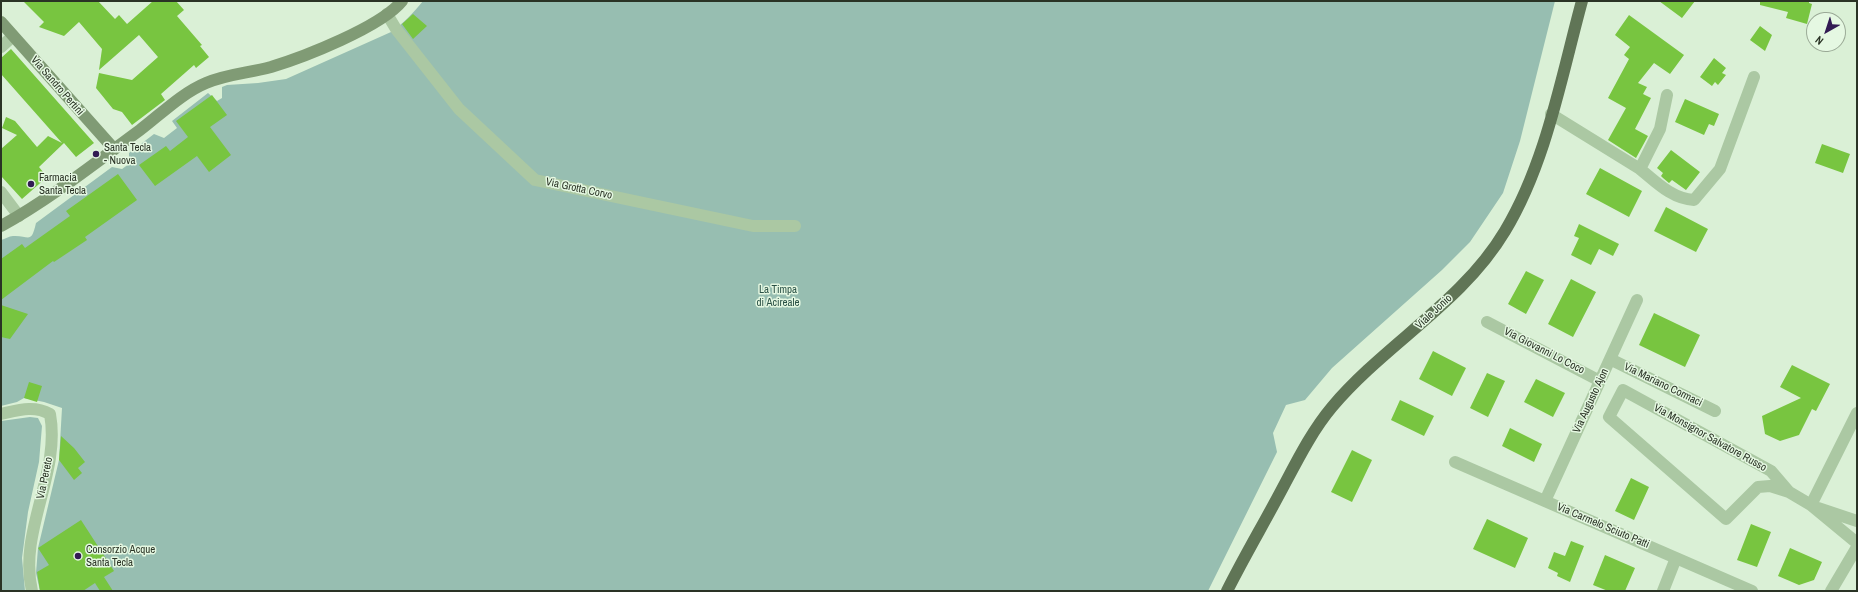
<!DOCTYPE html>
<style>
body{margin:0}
#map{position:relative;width:1858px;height:592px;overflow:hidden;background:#daf0d6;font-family:"Archivo Narrow",sans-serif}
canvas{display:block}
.frame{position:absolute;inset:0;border:2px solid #2a3325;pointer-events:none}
.north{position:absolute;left:1806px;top:12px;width:40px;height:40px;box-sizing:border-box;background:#e5f8e2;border:1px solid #9aa996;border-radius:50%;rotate:219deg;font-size:11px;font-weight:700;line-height:16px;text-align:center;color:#2a3325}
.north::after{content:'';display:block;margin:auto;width:14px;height:18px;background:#321b53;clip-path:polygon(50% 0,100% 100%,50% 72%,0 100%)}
</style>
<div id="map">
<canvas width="1858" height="592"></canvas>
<div class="frame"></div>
<div class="north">N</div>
</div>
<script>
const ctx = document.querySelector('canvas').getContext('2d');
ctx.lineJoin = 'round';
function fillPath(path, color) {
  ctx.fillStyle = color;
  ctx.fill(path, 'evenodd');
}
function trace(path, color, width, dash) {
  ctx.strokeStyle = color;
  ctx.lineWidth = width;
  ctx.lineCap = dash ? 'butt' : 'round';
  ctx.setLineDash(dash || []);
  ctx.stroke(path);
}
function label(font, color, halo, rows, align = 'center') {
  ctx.font = font + ' "Archivo Narrow",sans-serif';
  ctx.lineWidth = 3;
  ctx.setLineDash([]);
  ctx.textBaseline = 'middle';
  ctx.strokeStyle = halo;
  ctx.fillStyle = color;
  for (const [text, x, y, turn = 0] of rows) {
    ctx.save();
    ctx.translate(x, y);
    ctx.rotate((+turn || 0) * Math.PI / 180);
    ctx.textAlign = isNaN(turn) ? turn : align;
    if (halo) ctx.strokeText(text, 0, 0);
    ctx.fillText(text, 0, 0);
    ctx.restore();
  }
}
fillPath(new Path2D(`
 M423,1h1132l-35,140 -17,52 -33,49 -28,28 -110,98 -27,32 -19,5 -13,28 4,19 -69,139h-1168l-4,-18 2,-25 21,-88 3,-52 -18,-6 -20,-4 -7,4 -16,4v-166c4,-1 8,-4 12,-4 16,-1 18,9 23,-13l76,-56 10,2 7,-5v-11l25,-19 10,4 13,-10 -5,-7 36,-28 9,8 5,-3v-11l5,-2 31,-2 28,-4 105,-47c13,-9 22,-19 32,-31z
 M30,417l8,1 4,8 -3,36 -11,50 -6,46 3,33h-24v-170z`), '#97beb1');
fillPath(new Path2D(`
 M23,1h75l17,18 4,-4 8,9 26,-23h23l8,9 -7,6 25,29 -2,1 9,11 -13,11 -2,-3 -33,29 4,6 -33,25 -10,-13 -9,-3 -17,-21 3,-15 33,7 26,-23 -19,-22 -40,35 3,-21 -23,-27 -15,14 -25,-9 5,-5z
 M1659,1h36l-13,17z
 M1760,1h49v2l3,1 -5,20 -21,-6 2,-6 -28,-7z
 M413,14l14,12 -14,13 -11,-15z
 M1629,15l55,40 -14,19 -16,-11 -16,20 9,4 -4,7 8,4 -16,31 13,7 -12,22 -28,-18 18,-32 -18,-10 21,-39 -5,-4 6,-8 -15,-12z
 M1760,26l12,9 -7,16 -15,-11z
 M11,49l83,94 -18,14 -12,-14 -25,24 8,10 -25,22 -21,-23v-27l16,-14 -15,-7 4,-11 9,4 22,26 11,-11 14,7 -61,-69v-16z
 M1714,58l12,10 -4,5 4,2 -8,10 -3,-3 -3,4 -12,-9z
 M212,95l15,20 -17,12 21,28 -22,17 -12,-16 -42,30 -16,-21 27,-19 4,5 18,-14 -12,-16z
 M1685,99l34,15 -5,12 -5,-2 -5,11 -29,-13z
 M1822,144l28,10 -7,19 -28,-10z
 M1671,150l29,22 -14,18 -14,-10 -3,3 -6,-5 -2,-2 2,-3 -6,-5z
 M1600,168l42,23 -13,26 -43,-23z
 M118,174l19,26 -52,37 2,3 -33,22 -1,-1 -52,39v-41l21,-15 3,4 45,-32 -4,-5z
 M1666,207l42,22 -12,23 -42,-21z
 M1579,224l40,20 -6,12 -14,-7 -8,16 -20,-10 8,-17 -5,-2z
 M1526,271l18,9 -18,34 -18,-10z
 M1571,279l25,13 -23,45 -25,-13z
 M1,305l27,9 -18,25 -9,-2z
 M1654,313l46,22 -15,32 -46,-22z
 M1433,351l33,17 -14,28 -33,-17z
 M1792,365l38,19 -14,27 -4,-2 -13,26 -19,6 -15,-7 -3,-18 39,-18 -21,-11z
 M1487,373l18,8 -17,36 -18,-9z
 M1536,379l29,14 -12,24 -29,-15z
 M29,382l13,4 -5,16 -13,-4z
 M1400,400l34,16 -10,20 -33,-16z
 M1510,428l32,16 -8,18 -32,-16z
 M61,436l13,12 11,14 -7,6 4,5 -8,7 -15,-20z
 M1352,450l20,10 -20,42 -21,-10z
 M1631,478l18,9 -15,33 -19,-9z
 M1487,519l41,19 -13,30 -42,-19z
 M81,520l33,51 -10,6 9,14h-13l-5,-8 -12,8h-43l-3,-19 12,-7 -11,-17z
 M1751,524l20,8 -14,35 -20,-7z
 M1571,541l13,5 -14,36 -13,-6 1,-3 -10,-5 6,-16 11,4z
 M1790,548l32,14 -8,18 -15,5 -21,-9z
 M1605,555l30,13 -10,23h-17l-15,-6z`), '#78c540');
trace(new Path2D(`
 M387,14l9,15 63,80 76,71 218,46h42
 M1,47l12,-11
 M1551,114l89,55 20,-40 7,-34
 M1640,169c16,13 32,30 54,31l26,-31 34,-92
 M1,192l18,24
 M1487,322l113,59
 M1610,359l105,52
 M1,414c18,-4 33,-9 49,0 11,60 -32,117 -18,177
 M1455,462l297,129
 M1789,492l-19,-6 -12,1 -32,32 -117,-102 14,-27 148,81 18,21 22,13 46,38
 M1545,501l92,-201
 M1811,505l46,-92
 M1818,508l39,13
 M1663,591l13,-33
 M1831,591l26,-44`), '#abc8a3', 12);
trace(new Path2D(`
 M1,22l113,127
 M1,226c49,-27 94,-63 139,-96 21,-16 42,-37 66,-47 21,-9 43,-10 65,-16 33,-10 110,-40 131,-66`), '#809b75', 12);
trace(new Path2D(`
 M1227,591c17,-34 36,-66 54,-100 15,-28 30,-59 51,-84 53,-63 130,-104 173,-176 41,-68 56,-153 77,-230`), '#607556', 12);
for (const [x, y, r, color] of [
 [96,154,4,"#321b53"],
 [31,184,4,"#321b53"],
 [78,556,4,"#321b53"]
]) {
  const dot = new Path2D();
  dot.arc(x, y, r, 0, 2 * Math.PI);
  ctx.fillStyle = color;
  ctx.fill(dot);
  trace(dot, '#e5f8e2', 1.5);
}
label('11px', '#2a3325', '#e5f8e2', [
 ["Via Sandro Pertini",57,86,49],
 ["Via Grotta Corvo",579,189,12],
 ["Viale Jonio",1434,312,-43],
 ["Via Giovanni Lo Coco",1544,351,27],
 ["Via Mariano Cormaci",1663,385,26],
 ["Via Augusto Ajon",1591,401,-65],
 ["Via Monsignor Salvatore Russo",1710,438,29],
 ["Via Pereto",45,478,-78],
 ["Via Carmelo Sciuto Patti",1603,526,23]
]);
label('11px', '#2a3325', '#e5f8e2', [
 ["Santa Tecla",104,148],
 ["- Nuova",104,161],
 ["Farmacia",39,178],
 ["Santa Tecla",39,191],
 ["Consorzio Acque",86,550],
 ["Santa Tecla",86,563]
], 'left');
label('11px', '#295045', '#e5f8e2', [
 ["La Timpa",778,290],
 ["di Acireale",778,303]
]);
</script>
